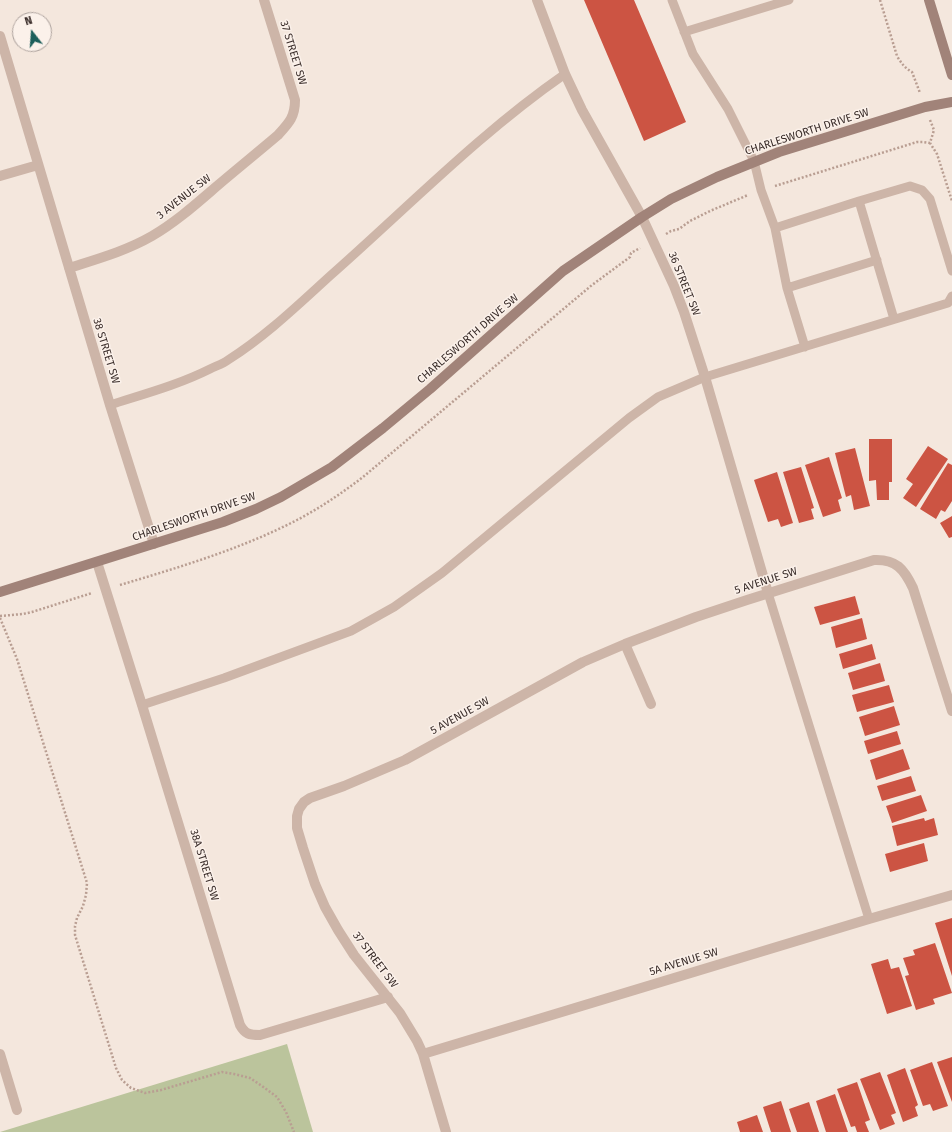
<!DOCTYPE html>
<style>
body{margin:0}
#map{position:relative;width:952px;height:1132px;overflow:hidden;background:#f4e7dd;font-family:"Fira Sans",sans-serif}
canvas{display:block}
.north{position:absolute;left:12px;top:12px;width:40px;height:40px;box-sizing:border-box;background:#fbf1ea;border:1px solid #ada29d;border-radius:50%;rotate:343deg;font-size:11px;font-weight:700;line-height:16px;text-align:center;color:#392c29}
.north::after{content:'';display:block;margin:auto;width:14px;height:18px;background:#1c5e5a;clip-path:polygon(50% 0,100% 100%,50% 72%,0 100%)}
</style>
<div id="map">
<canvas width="952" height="1132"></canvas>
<div class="north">N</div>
</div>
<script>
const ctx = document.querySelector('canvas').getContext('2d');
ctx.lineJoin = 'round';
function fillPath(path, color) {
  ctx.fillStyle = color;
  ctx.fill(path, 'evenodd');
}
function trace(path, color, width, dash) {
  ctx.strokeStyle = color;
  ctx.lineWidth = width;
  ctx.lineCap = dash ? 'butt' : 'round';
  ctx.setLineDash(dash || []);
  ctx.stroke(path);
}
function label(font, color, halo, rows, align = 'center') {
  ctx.font = font + ' "Fira Sans",sans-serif';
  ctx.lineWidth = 3;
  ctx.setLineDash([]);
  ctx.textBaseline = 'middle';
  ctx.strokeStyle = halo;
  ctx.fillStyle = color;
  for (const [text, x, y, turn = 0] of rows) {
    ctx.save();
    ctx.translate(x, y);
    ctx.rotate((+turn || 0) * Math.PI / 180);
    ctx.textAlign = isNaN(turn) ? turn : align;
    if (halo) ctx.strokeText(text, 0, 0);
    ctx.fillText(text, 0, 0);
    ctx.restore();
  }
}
fillPath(new Path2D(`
 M287,1044l26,88h-313z`), '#bbc49c');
fillPath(new Path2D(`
 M584,0h50l52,122 -42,19z
 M869,439h23v43h-3v18h-12l-1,-20 -7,1z
 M928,446l20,13 -32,48 -13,-9 10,-14 -7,-5z
 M855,448l15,58 -16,4 -3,-15 -5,2 -11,-44z
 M829,457l13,41 -4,2 3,11 -18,6 -18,-52z
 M948,463l4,2v36l-7,11 -4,-2 -5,9 -16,-10z
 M801,467l13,41 -3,1 3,10 -15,4 -16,-51z
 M777,472l16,51 -12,4 -3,-8 -10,3 -14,-42z
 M952,516v21l-3,1 -9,-15z
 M855,596l5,18 -40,11 -6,-18z
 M862,618l5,21 -31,9 -5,-21z
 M872,644l4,15 -33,10 -4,-15z
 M880,663l5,18 -32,9 -5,-17z
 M889,685l5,17 -37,10 -5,-17z
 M894,706l6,19 -35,11 -6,-19z
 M897,731l4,13 -33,10 -4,-13z
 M903,749l7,20 -34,11 -6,-20z
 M911,776l5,15 -34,10 -5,-15z
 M921,795l6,16 -35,12 -6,-17z
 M924,818l1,3 9,-3 4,17 -41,11 -5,-20z
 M924,843l4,18 -38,11 -5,-18z
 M952,918v58l-17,-53z
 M935,943l17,50 -19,6 2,5 -19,6 -11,-34 4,-1 -6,-17 12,-3 -2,-5z
 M888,959l3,10 8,-2 13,39 -25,8 -16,-50z
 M952,1057v45l-15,-40z
 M932,1062l16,44 -15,5 -3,-7 -7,2 -13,-36z
 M905,1068l13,37 -3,2 3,9 -15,6 -16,-47z
 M880,1072l16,41 -5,2 4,9 -15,6 -20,-51z
 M857,1082l13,38 -5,2 4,10h-12l-2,-6 -4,1 -14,-38z
 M835,1094l13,38h-22l-10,-31z
 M781,1101l10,31h-20l-8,-25z
 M809,1102l10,30h-22l-8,-23z
 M757,1115l6,17h-23l-3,-10z`), '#cc5443');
trace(new Path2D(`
 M880,0l17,56c4,7 8,12 15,16l8,21
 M930,120l4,10 -4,13 7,11 15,47
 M775,186l142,-44h6l7,1
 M666,234l5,-3 8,-2 11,-8 20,-10 38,-16
 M120,585c60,-18 121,-36 177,-65 23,-12 45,-27 66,-43l229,-192 38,-28 1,-4 9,-5
 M0,616l23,-2 9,-2 60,-19
 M0,618l17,41 70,224 -1,12 -3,11 -6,12 -2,8v9l41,133 6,12 9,8 14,5 16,-3 61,-18 12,2 16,4 12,8 15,11 9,15 8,20`), '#b99e92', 2.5, [2, 2]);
trace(new Path2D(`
 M672,0l21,54 35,55 26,52 7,29 14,38 12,60 18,59
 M684,32l105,-32
 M859,201l35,118
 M775,228l84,-27 51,-15 12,4 8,9 22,72
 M787,288l90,-28
 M110,405c34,-11 68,-20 100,-36 6,-3 13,-5 18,-9 38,-24 70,-55 103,-85 77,-68 149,-142 234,-201
 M768,593l101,326
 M142,705l82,-27 127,-47 43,-24 48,-34 187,-155 29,-21 47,-20 243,-74 4,-7`), '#cdb5a8', 9);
trace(new Path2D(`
 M537,0l28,74 17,36 60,107 32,69 10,26 21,65 63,216
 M0,36l110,369 44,139
 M0,176l38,-11
 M69,268c28,-9 57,-17 83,-32 24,-14 44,-32 65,-50 20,-17 41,-34 61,-51 11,-12 17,-18 17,-35l-31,-100
 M97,562l45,143 98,320c5,9 9,10 20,10l128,-38
 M625,644l26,60
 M0,1054l17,56
 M423,1054l446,-135 83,-24
 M446,1132l-23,-78 -6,-13 -17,-28 -46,-58 -16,-25 -13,-23 -10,-23 -12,-36 -6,-20v-12l2,-7 5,-7 6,-4 34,-12 61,-26 178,-98 42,-18 71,-27 51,-17 127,-40c22,-1 30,9 39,28l39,123`), '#cdb5a8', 10);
trace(new Path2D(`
 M929,0l23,75
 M0,592l223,-70 33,-13 25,-12 51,-30 51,-39 47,-39 133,-118 79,-54 29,-18 46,-22 62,-25 146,-45 27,-5`), '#a18379', 10);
label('11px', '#392c29', '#fbf1ea', [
 ["37 STREET SW",293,53,73],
 ["CHARLESWORTH DRIVE SW",807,132,-18],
 ["3 AVENUE SW",184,197,-38],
 ["36 STREET SW",684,284,68],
 ["CHARLESWORTH DRIVE SW",468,339,-41],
 ["38 STREET SW",106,351,73],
 ["CHARLESWORTH DRIVE SW",194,517,-19],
 ["5 AVENUE SW",766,581,-18],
 ["5 AVENUE SW",460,716,-29],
 ["38A STREET SW",204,865,73],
 ["37 STREET SW",375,960,53],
 ["5A AVENUE SW",684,962,-17]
]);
</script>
